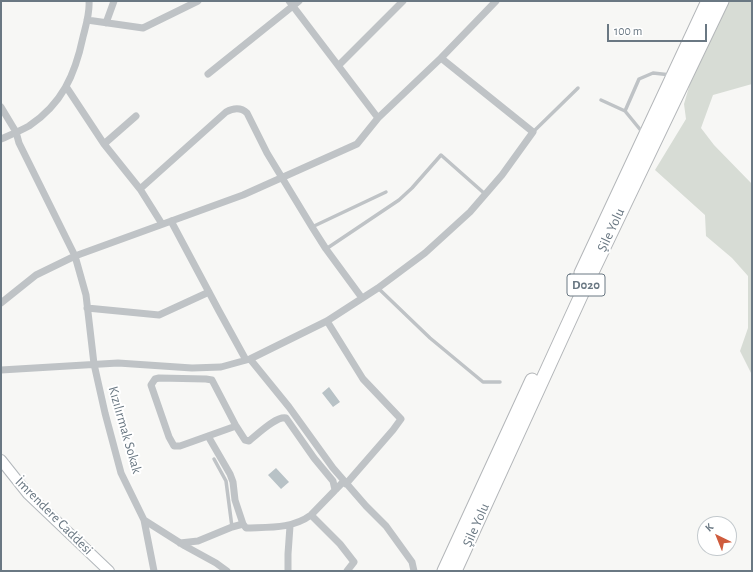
<!DOCTYPE html>
<meta charset="utf-8">
<style>
body{margin:0}
#map{position:relative;width:753px;height:572px;overflow:hidden;background:#f7f7f5;font-family:"Alegreya Sans",sans-serif}
canvas{display:block}
.frame{position:absolute;inset:0;border:2px solid #6a7883;pointer-events:none}
.north{position:absolute;left:697px;top:516px;width:40px;height:40px;box-sizing:border-box;background:#fff;border:1px solid #c3c9cd;border-radius:50%;rotate:317deg;font-size:11px;font-weight:700;line-height:16px;text-align:center;color:#6a7883}
.north::after{content:'';display:block;margin:auto;width:14px;height:18px;background:#cf5c3d;clip-path:polygon(50% 0,100% 100%,50% 72%,0 100%)}
.scale{position:absolute;left:607px;top:24px;width:100px;height:18px;box-sizing:border-box;border:2px solid #6a7883;border-top:0;padding-left:5px;font-size:12px;line-height:14px;white-space:nowrap;color:#6a7883;-webkit-text-stroke:3px #fff;paint-order:stroke}
</style>
<div id="map">
<canvas width="753" height="572"></canvas>
<div class="frame"></div>
<div class="north">K</div>
<div class="scale">100 m</div>
</div>
<script>
const ctx = document.querySelector('canvas').getContext('2d');
ctx.lineJoin = 'round';
function fillPath(path, color) {
  ctx.fillStyle = color;
  ctx.fill(path, 'evenodd');
}
function trace(path, color, width, dash) {
  ctx.strokeStyle = color;
  ctx.lineWidth = width;
  ctx.lineCap = dash ? 'butt' : 'round';
  ctx.setLineDash(dash || []);
  ctx.stroke(path);
}
function label(font, color, halo, rows, align = 'center') {
  ctx.font = font + ' "Alegreya Sans",sans-serif';
  ctx.lineWidth = 4;
  ctx.setLineDash([]);
  ctx.textBaseline = 'middle';
  ctx.strokeStyle = halo;
  ctx.fillStyle = color;
  for (const [text, x, y, turn = 0] of rows) {
    ctx.save();
    ctx.translate(x, y);
    ctx.rotate((+turn || 0) * Math.PI / 180);
    ctx.textAlign = isNaN(turn) ? turn : align;
    if (halo) ctx.strokeText(text, 0, 0);
    ctx.fillText(text, 0, 0);
    ctx.restore();
  }
}
fillPath(new Path2D(`
 M728,1h24v83l-39,11 -12,33 13,17 38,39v191l-12,-24 8,-23v-52l-16,-18 -26,-22 -1,-21 -50,-45 31,-51 -2,-15 7,-24z`), '#d7dcd5');
fillPath(new Path2D(`
 M329,387l11,15 -7,5 -11,-14z
 M276,468l13,14 -8,7 -13,-14z`), '#b8c2c6');
const secondary = new Path2D(`
 M1,460l27,34 81,77`);
const highway = new Path2D(`
 M581,273l127,-272
 M444,571l88,-191
 M455,571l129,-282 138,-288`);
trace(secondary, '#b2b7bb', 12);
trace(highway, '#b3b6b9', 15);
trace(new Path2D(`
 M601,100l24,11 18,22
 M625,111l14,-32 14,-6 18,2
 M533,132l45,-44
 M312,227l74,-35
 M326,249l73,-49 13,-12 29,-33 44,39
 M378,288l52,50 53,44h17
 M214,459l12,22 6,46`), '#bfc3c6', 3.5);
trace(new Path2D(`
 M289,1l89,117
 M87,20l56,8 55,-27
 M106,23l8,-22
 M339,65l64,-64
 M208,74l91,-73
 M67,88l37,56 36,45 22,35
 M1,107l15,25 3,11 56,113 11,39 8,69 11,49 16,60 23,47 10,51
 M1,139c9,-4 19,-8 28,-13 33,-22 46,-51 54,-89 3,-12 7,-24 6,-36
 M104,144l32,-28
 M140,189l86,-77c7,-4 15,-5 21,1l20,40 45,74 14,22 36,49
 M171,221l48,90 27,49
 M1,303l35,-28 39,-19 168,-61 114,-51 21,-26 63,-60 55,-57
 M87,308l72,7 50,-23
 M327,321l36,58 38,40 -8,11 -47,54
 M250,359l39,48 44,61 33,38 20,20 26,36 2,9
 M1,370l117,-7 74,5 29,-1 29,-8 77,-38 51,-33 47,-35 45,-41 32,-37 31,-43 -92,-74
 M236,426l-24,-46 -6,-1 -47,-1 -4,1 -4,6 18,52 5,9h6l56,-20 9,14 4,1c9,-7 27,-25 37,-23l28,40 19,23 2,9
 M208,436l22,38 3,8 2,18 8,24
 M311,515l29,29 14,18 -7,9
 M144,520l41,26 31,17 11,8
 M180,543l18,-2 34,-14 11,-3 3,4c23,-1 46,1 65,-13l33,-34
 M288,571v-17l2,-28`), '#bfc3c6', 7);
trace(secondary, '#fff', 10);
trace(highway, '#fff', 13);
for (const [x, y, w] of [
 [586,285,38]
]) {
  const box = new Path2D();
  box.roundRect(x - w / 2, y - 11, w, 22, 3);
  ctx.fillStyle = '#fff';
  ctx.fill(box);
  trace(box, '#6a7883', 1);
}
label('bold 13px', '#6a7883', null, [
 ["D020",586,285]
]);
label('14px', '#6a7883', '#fff', [
 ["Şile Yolu",611,230,-65],
 ["Kızılırmak Sokak",125,430,74],
 ["İmrendere Caddesi",54,516,45],
 ["Şile Yolu",476,525,-66]
]);
</script>
